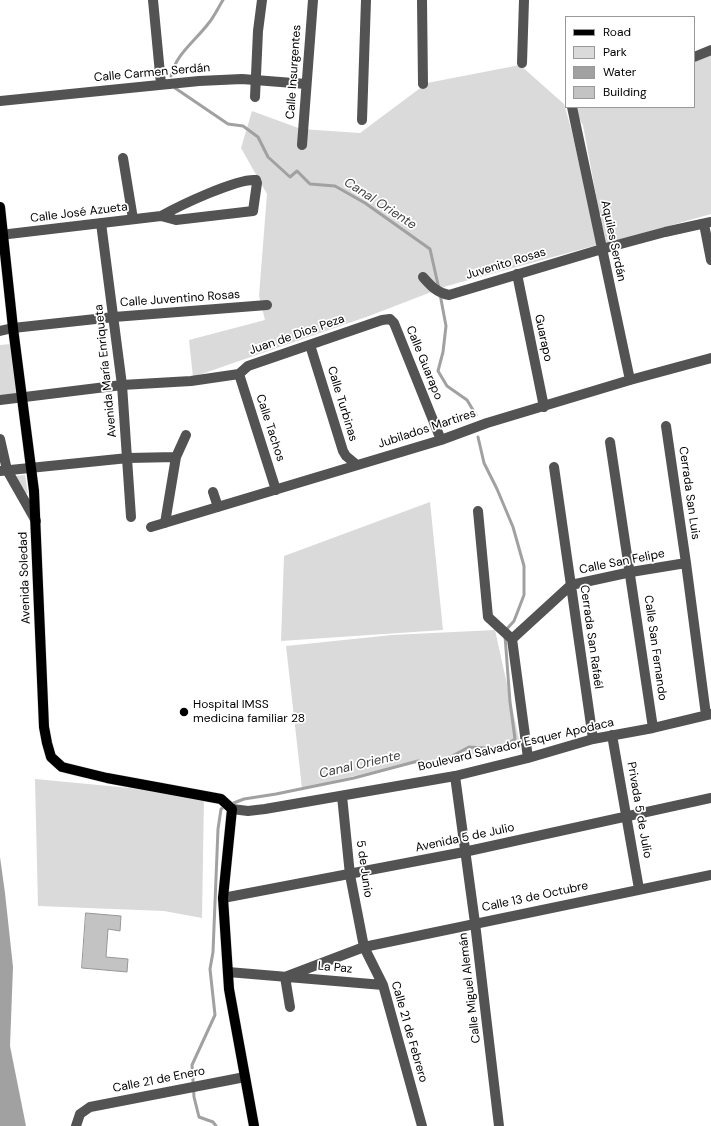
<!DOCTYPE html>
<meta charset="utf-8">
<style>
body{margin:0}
#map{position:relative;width:711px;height:1126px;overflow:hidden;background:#fff;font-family:"DM Sans",sans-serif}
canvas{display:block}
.legend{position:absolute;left:565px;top:16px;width:130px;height:92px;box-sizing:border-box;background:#fff;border:1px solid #999;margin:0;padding:5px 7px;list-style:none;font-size:12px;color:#000}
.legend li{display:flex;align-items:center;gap:8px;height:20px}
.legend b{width:20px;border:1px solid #999}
</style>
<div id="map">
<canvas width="711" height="1126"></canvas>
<ul class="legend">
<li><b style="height:5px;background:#000"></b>Road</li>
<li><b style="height:11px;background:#dadada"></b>Park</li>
<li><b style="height:11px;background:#a1a1a1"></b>Water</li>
<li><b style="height:11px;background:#c3c3c3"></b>Building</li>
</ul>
</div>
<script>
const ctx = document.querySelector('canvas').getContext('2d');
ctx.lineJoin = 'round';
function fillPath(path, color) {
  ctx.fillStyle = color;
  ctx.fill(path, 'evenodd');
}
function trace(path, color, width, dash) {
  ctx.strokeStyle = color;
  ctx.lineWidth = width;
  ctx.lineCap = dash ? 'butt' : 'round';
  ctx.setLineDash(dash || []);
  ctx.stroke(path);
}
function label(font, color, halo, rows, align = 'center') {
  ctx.font = font + ' "DM Sans",sans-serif';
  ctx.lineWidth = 3.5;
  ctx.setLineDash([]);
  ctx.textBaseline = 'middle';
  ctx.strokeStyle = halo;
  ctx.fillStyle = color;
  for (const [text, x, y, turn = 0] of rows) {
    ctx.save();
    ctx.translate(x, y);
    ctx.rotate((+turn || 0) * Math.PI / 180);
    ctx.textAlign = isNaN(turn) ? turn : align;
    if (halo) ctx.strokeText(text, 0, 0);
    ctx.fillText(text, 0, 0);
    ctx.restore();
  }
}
fillPath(new Path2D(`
 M711,53v161l-106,30 -22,-119 -11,-18h122v-48z
 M520,65l44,39 8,28 25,113 -150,41 -78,30 -176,61 -4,-37 76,-20 -6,-24 8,-102 -26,-46 11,-37 49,18 59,4 67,-50z
 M11,344l7,49 -18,3v-51z
 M25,475l3,18 -3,1 -10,-18z
 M430,502l13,128 -162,11 3,-85z
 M495,630l26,118 -115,16 -104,24 -16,-142 106,-11z
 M35,779l169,16 -2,123 -38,-7 -126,-5z`), '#dadada');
fillPath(new Path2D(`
 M0,857l5,36 8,74 -3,79 16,80h-26z`), '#a1a1a1');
trace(new Path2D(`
 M171,76c5,-22 24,-35 37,-52 6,-7 10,-16 15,-24
 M175,88l53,36 15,2 15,11 10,20 22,20 7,-6 13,13 25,2 30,17 65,46 9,40
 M440,294l6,32 -3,26 -5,19 9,15 20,14 9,15
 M478,437l6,26 13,26 16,38 11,39v29l-10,26 -9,10
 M231,804l13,-5 32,-5 78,-16 64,-17 12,3 17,-3 7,-6 15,-8 15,1 19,-1 12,-8 -5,-37 -5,-66
 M216,1126l-3,-4 -14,-5 -5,-20 -2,-32 23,-50 -5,-46 3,-17 5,-123 3,-20 5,-3`), '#a1a1a1', 3);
const building = new Path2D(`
 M86,913l35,3 -1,15 -12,-2 -2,28 22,2 -1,13 -45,-4z`);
fillPath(building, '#c3c3c3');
trace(building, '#979797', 1);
const major = new Path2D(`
 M0,207l13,121 21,163 10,236 3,16 4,14 11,10 45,11 114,21 11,10 -9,89 6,91 25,137`);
trace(major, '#dbdbdb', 11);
trace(new Path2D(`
 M153,0l8,84
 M422,0l1,84
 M694,57l17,-7
 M522,63l2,-63
 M255,97l3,-66 4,-31
 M0,101l199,-20 43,-2 64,5
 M572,107l58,273
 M362,120l4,-120
 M302,145l11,-145
 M123,158l10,61
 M101,223l21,162 9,132
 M704,224l7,36
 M0,235l161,-19 15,4 77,-9 4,-28 -1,-3c-19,-2 -77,26 -95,36
 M517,274l27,133
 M423,277c8,9 14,16 26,18l153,-46 63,-17 46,-10
 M0,331l13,-3 101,-11 153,-12
 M310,345l33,106 3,5 11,9
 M239,374l37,116
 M0,400l122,-15 69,-4 48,-7 9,-8 134,-46 8,-1 4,4 47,117
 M666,426l20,137 20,152
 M0,439l7,31 29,51
 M610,442l43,286
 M554,467l39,272
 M0,471l128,-13 48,-1
 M213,492l5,15
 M478,511l10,106 24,22
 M165,523l11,-66 10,-22
 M151,527l290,-87 46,-17 143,-43 81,-22
 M512,639l59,-54 60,-13 55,-9
 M512,639l16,119
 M612,735l27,154
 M455,776l20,147 24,203
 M342,796l8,79 14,72 19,38 39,141
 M232,809l16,2 17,-2 190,-33 73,-18 65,-19 60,-11 58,-14
 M223,898l241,-46 247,-54
 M228,972l155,13
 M285,977l79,-30 347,-72
 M285,977l5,30
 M76,1126l4,-12 10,-7 155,-30`), '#535353', 10);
trace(major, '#000', 10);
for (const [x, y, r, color] of [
 [184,712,5,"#000"]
]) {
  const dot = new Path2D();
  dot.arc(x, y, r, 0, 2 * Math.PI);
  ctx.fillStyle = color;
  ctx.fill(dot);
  trace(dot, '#fff', 1.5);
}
label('12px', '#000', '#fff', [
 ["Calle Insurgentes",294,72,-86],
 ["Calle Carmen Serdán",152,73,-5],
 ["Calle José Azueta",79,213,-7],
 ["Aquiles Serdán",613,241,78],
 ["Juvenito Rosas",506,264,-17],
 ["Calle Juventino Rosas",180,299,-4],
 ["Juan de Dios Peza",297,335,-19],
 ["Guarapo",543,338,78],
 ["Calle Guarapo",424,363,68],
 ["Avenida María Enriqueta",106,371,-96],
 ["Calle Turbinas",342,404,73],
 ["Calle Tachos",270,428,72],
 ["Jubilados Martires",427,429,-18],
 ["Cerrada San Luis",689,493,82],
 ["Calle San Felipe",622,562,-11],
 ["Avenida Soledad",25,578,-92],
 ["Cerrada San Rafaél",591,637,82],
 ["Calle San Fernando",655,648,82],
 ["Boulevard Salvador Esquer Apodaca",516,745,-13],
 ["Privada 5 de Julio",639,810,80],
 ["Avenida 5 de Julio",465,838,-12],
 ["5 de Junio",364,869,82],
 ["Calle 13 de Octubre",535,897,-12],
 ["La Paz",335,968,5],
 ["Calle Miguel Alemán",470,988,-97],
 ["Calle 21 de Febrero",409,1032,74],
 ["Calle 21 de Enero",159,1080,-11]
]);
label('12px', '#000', '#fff', [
 ["Hospital IMSS",193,705],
 ["medicina familiar 28",193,719]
], 'left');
label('italic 13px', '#424242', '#fff', [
 ["Canal Oriente",380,204,33],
 ["Canal Oriente",360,765,-13]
]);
</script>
